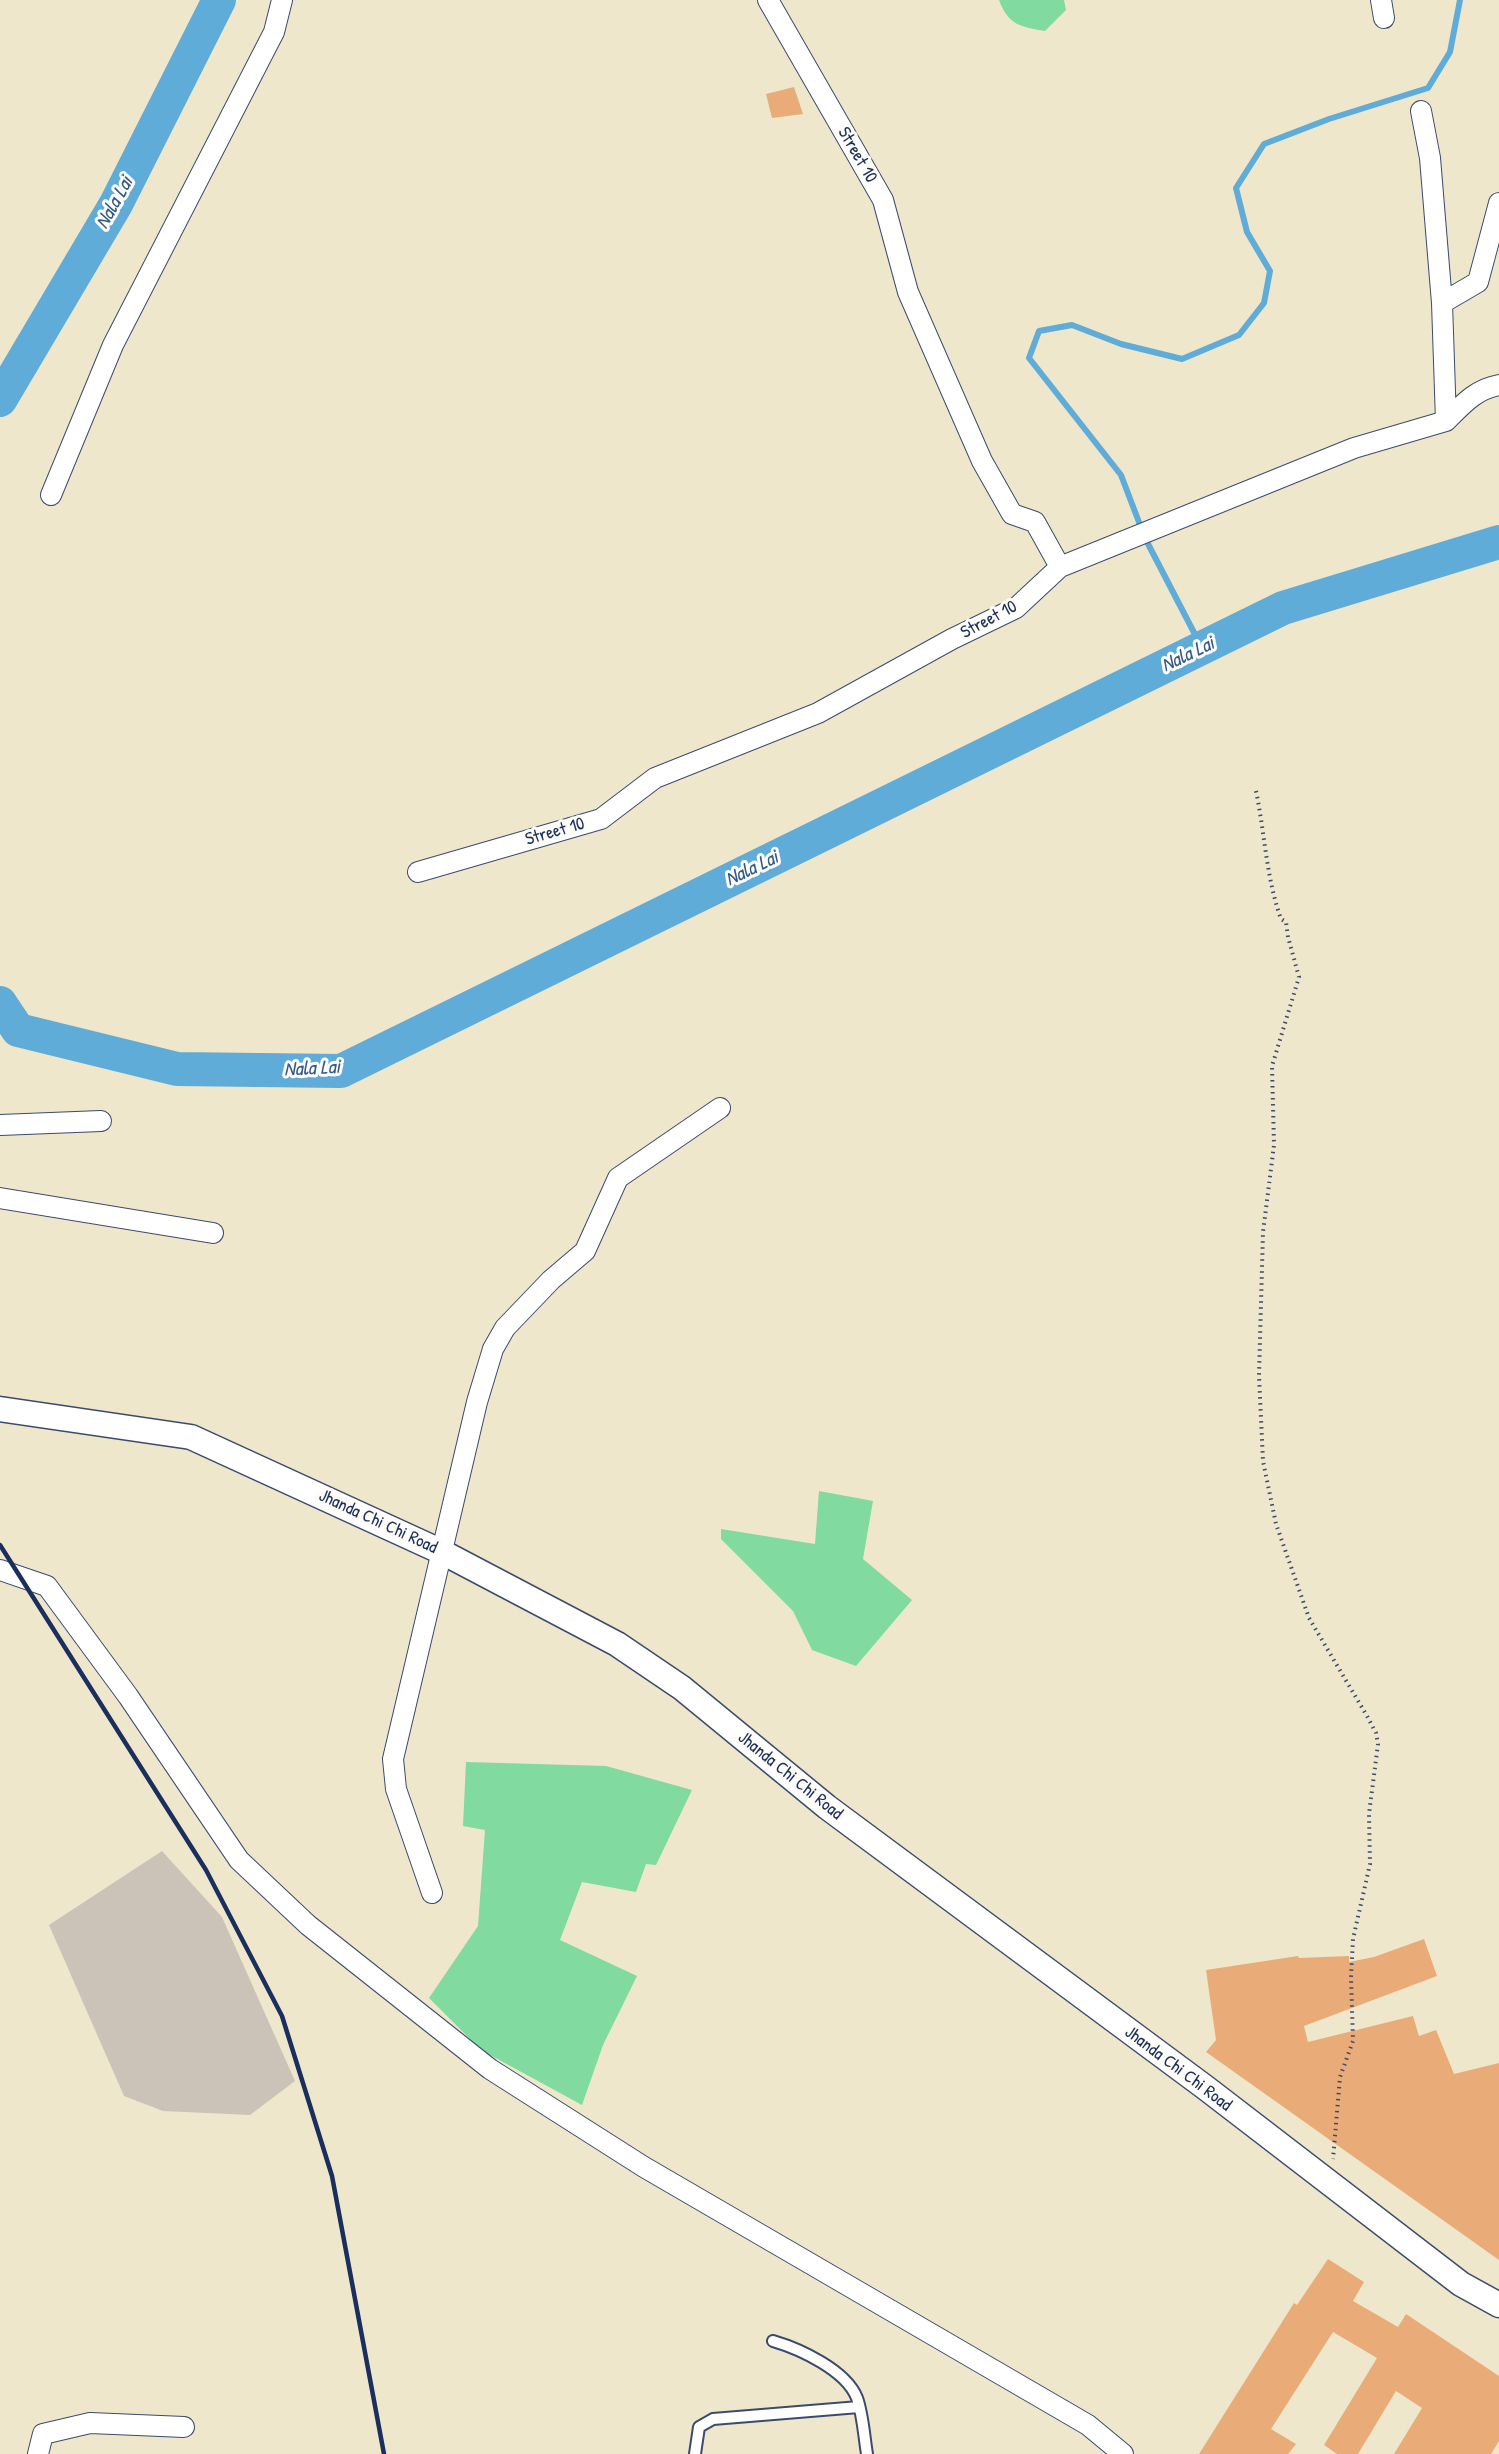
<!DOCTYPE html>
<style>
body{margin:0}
canvas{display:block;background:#eee7cb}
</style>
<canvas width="1499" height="2454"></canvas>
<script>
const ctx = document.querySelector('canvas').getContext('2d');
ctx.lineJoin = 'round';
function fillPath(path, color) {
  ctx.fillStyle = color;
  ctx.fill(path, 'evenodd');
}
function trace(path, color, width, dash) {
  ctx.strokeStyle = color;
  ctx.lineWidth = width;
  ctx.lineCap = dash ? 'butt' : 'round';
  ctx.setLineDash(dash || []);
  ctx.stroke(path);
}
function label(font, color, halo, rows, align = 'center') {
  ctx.font = font + ' "Patrick Hand",sans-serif';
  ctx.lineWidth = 6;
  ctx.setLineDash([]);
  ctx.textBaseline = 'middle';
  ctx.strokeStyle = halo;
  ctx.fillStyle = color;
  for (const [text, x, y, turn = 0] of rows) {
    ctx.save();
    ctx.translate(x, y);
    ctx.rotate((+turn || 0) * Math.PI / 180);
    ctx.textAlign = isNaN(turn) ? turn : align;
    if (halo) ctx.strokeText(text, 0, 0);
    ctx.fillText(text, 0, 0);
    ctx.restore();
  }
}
fillPath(new Path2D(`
 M162,1851l60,66 73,164 -45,34 -87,-4 -39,-15 -75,-171z`), '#cbc3b8');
fillPath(new Path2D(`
 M999,0h65l2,10 -21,21c-24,-4 -37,-6 -46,-31z
 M819,1491l54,10 -10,58 49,41 -56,66 -44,-16 -19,-39 -72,-72v-10l94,15z
 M466,1762l140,4 86,24 -36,75 -10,-1 -10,28 -54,-10 -22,58 77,36 -34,69 -21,60 -101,-55 -52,-52 49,-72 7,-96 -22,-4z`), '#81da9f');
trace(new Path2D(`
 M1202,648l-57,-110 -24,-63 -92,-117 10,-27 33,-6 49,19 61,15 57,-24 25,-32 6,-32 -23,-39 -11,-44 28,-44 65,-25 99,-31 22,-36 10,-52`), '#5facd8', 6);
trace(new Path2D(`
 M0,400l116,-196 103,-204
 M0,1003l18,27 159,39 164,2 942,-463 216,-66`), '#5facd8', 34);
fillPath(new Path2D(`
 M794,87l9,27 -31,4 -6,-24z
 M1424,1939l13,37 -133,50 4,16 105,-26 6,20 17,-6 18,44 45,-11v197l-293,-208 10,-12 -10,-70 92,-14 1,2 50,-2v6l25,-5z
 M1328,2259l36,23 -11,19 45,26 8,-13 93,62v65l-8,13h-97l28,-46 -26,-17 -38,63h-21l-13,-9 53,-87 -44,-26 -62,97 25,15 -8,10h-89l95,-151 3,2z`), '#e9ac78');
const service = new Path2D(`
 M773,2341c27,8 73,29 84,57 6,17 7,38 10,56
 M695,2454l4,-27 14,-8 146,-12`);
const minor = new Path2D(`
 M1381,0l3,18
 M1421,111l9,47 12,145 36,-21 21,-79
 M1446,421c17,-17 30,-32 53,-36
 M51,495l62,-150 161,-313 8,-32
 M1060,567l294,-119 92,-27 -4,-118
 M418,872l183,-53 54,-41 163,-65 134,-74 64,-31 44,-41 -25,-45 -23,-8 -30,-53 -74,-169 -25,-92 -115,-200
 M0,1125l101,-4
 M0,1198l213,35
 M0,1570l47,16 81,110 111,164 69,65 182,144 154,98 444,258 35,29
 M432,1893l-36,-104 -3,-30 84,-357 16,-53 12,-21 46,-48 34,-29 33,-73 102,-70
 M38,2454l5,-20 47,-11 94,4`);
const tertiary = new Path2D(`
 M0,1409l191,28 251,115 175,92 65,44 145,119 379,281 255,196 38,21`);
trace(service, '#3b4b6e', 14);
trace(minor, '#3b4b6e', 22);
trace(tertiary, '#3b4b6e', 27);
trace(new Path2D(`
 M1256,791c9,43 10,86 25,128l5,3 2,15 11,40 -27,89 2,79 -11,87 -4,144 4,85 13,63 33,94 58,98 9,17 2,11 -9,70 1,50 -17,75 -2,38 2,64 -13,36 -7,82`), '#3b4b6e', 4, [1.5, 4.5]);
trace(service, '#fff', 10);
trace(minor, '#fff', 20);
trace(tertiary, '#fff', 24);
trace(new Path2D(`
 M0,1545l206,325 76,146 50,160 52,278`), '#1b2f5e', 4.5);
label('18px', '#1b2f5e', '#fdfcf7', [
 ["Street 10",857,155,60],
 ["Street 10",989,620,-28],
 ["Street 10",555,832,-16],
 ["Jhanda Chi Chi Road",378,1522,25],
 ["Jhanda Chi Chi Road",790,1776,39],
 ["Jhanda Chi Chi Road",1178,2069,37]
]);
label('italic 20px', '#335b89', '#fdfcf7', [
 ["Nala Lai",115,203,-61],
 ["Nala Lai",1188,655,-26],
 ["Nala Lai",752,869,-26],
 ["Nala Lai",312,1069,-3]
]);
</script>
